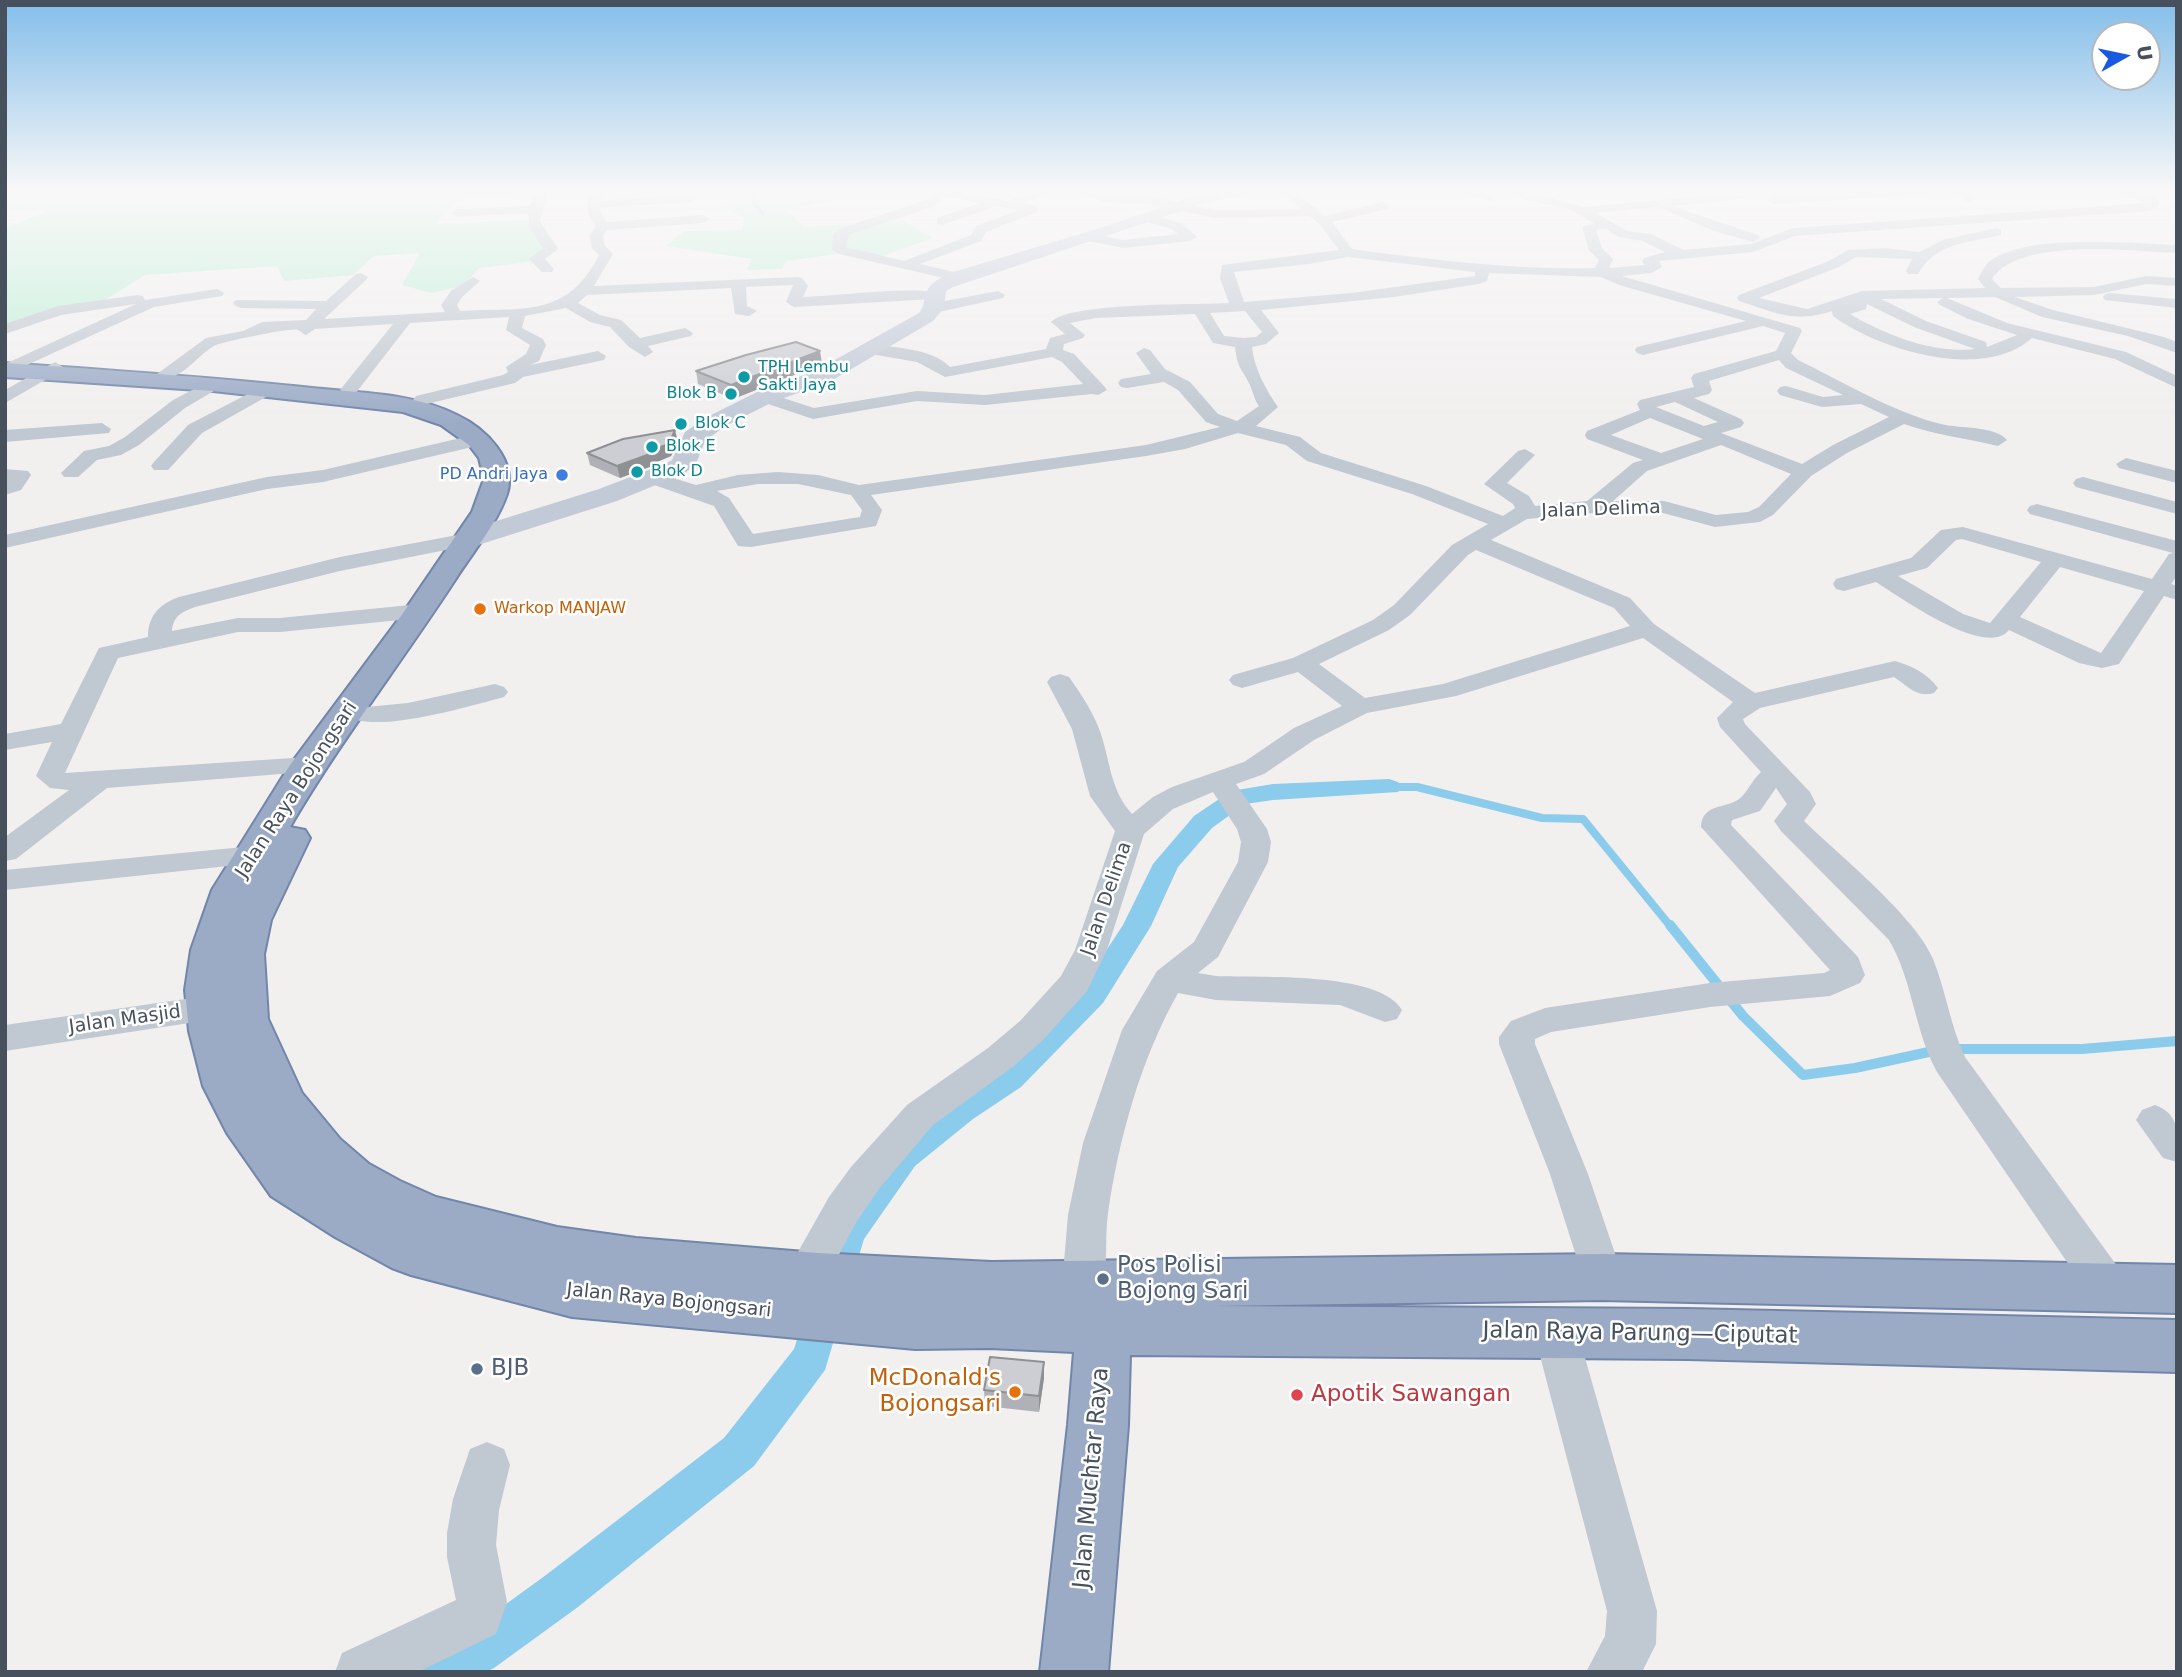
<!DOCTYPE html>
<meta charset="utf-8">
<style>
body{margin:0}
#map{position:relative;width:2182px;height:1677px;overflow:hidden;background:#f2efef;font-family:"DejaVu Sans",sans-serif}
canvas{display:block}
.frame{position:absolute;inset:0;border:7px solid #47505d;pointer-events:none}
.north{position:absolute;left:2091px;top:21px;width:70px;height:70px;box-sizing:border-box;background:#fff;border:2px solid #b5b9be;border-radius:50%;rotate:81deg;font-size:19px;font-weight:700;line-height:28px;text-align:center;color:#47505d}
.north::after{content:'';display:block;margin:auto;width:24px;height:32px;background:#1959e2;clip-path:polygon(50% 0,100% 100%,50% 72%,0 100%)}
</style>
<div id="map">
<canvas width="2182" height="1677"></canvas>
<div class="frame"></div>
<div class="north">U</div>
</div>
<script>
const ctx = document.querySelector('canvas').getContext('2d');
ctx.lineJoin = 'round';
function fillPath(path, color) {
  ctx.fillStyle = color;
  ctx.fill(path, 'evenodd');
}
function trace(path, color, width, dash) {
  ctx.strokeStyle = color;
  ctx.lineWidth = width;
  ctx.lineCap = dash ? 'butt' : 'round';
  ctx.setLineDash(dash || []);
  ctx.stroke(path);
}
function label(font, color, halo, rows, align = 'center') {
  ctx.font = font + ' "DejaVu Sans",sans-serif';
  ctx.lineWidth = 5;
  ctx.setLineDash([]);
  ctx.textBaseline = 'middle';
  ctx.strokeStyle = halo;
  ctx.fillStyle = color;
  for (const [text, x, y, turn = 0] of rows) {
    ctx.save();
    ctx.translate(x, y);
    ctx.rotate((+turn || 0) * Math.PI / 180);
    ctx.textAlign = isNaN(turn) ? turn : align;
    if (halo) ctx.strokeText(text, 0, 0);
    ctx.fillText(text, 0, 0);
    ctx.restore();
  }
}
fillPath(new Path2D(`
 M5,190h513l-8,8 -50,1 -25,25 91,-4 22,28 -13,13 -56,7 -16,18 -32,7 -29,-8 18,-32 -46,3 -21,19 -69,6 -7,-15 -132,9 -51,32 -50,9 -39,16v-104l43,-17 -43,-1z
 M733,190h118l-22,11 -41,10 16,16 100,-6 29,17 -56,20 -34,-5 -56,8 -6,8 -34,1 5,-11 -86,-13 18,-15 58,-1 2,-12 -18,-10z`), '#beefd7');
trace(new Path2D(`
 M763,214l-9,-11 1,-9 9,-4`), '#8bccec', 3.5);
trace(new Path2D(`
 M1389,787h28l125,31 41,1 88,108`), '#8bccec', 8);
trace(new Path2D(`
 M1670,925l73,91 60,59 52,-7 83,-18
 M1953,1049h129l95,-8`), '#8bccec', 10);
fillPath(new Path2D(`
 M1389,779l9,3 4,5 -4,5 -125,8 -28,4 -33,24 -34,39 -27,59 -48,77 -82,84 -48,32 -58,47 -51,73 -39,131 -71,96 -176,141 -84,61 -8,4h-76l7,-16 45,-20 84,-61 178,-137 70,-89 36,-115 61,-88 58,-45 50,-32 82,-80 42,-64 30,-61 41,-48 34,-23 9,-3 36,-6z`), '#8bccec');
const trunk = new Path2D(`
 M5,363c103,7 205,14 307,25 48,5 102,5 145,27 28,13 61,45 50,79 -10,30 -35,59 -52,86 -54,83 -115,161 -165,247l15,3 5,8 -39,82 -7,34 4,65 34,74 38,46 29,25 31,17 36,16 121,30 79,11 181,15 174,9 611,-8 575,11v48l-575,-13 -387,6 473,3 489,11v52l-489,-13 -558,-4 -2,70 -20,247h-68l28,-247 6,-73 -84,-4 -75,1 -343,-32 -161,-42 -19,-7 -57,-31 -64,-41 -44,-63 -24,-47 -14,-55 -4,-41 6,-40 21,-60 78,-125 111,-149 71,-104 12,-33 -5,-21 -10,-13 -28,-20 -38,-13 -190,-21 -208,-14z`);
trace(trunk, '#7286aa', 4);
fillPath(new Path2D(`
 M536,190h12l-8,31 18,28 -13,10 9,10 -2,3h-10l-13,-13 14,-11 -14,-21 -1,-14 -71,4 -6,-4 6,-4 73,-3z
 M590,190h12l-2,11 92,-7 6,4 -6,4 -93,6 7,14 97,-7 6,4 -6,4 -96,7 -4,6 2,10 8,8 -19,32 203,-9 5,1 6,8 -5,11c24,0 126,-13 137,-2l-7,4 -139,8 -8,-5 7,-17 -47,2 1,19 10,5 -8,5 -14,-2 -4,-26 -144,7 -9,8 22,12 21,5 19,18 45,-10 8,5 -2,3 -43,10 5,6 -8,5 -16,-10 -19,-20 -20,-5 -24,-14 -41,8 -3,12 21,11 3,6 -7,16 -9,4 68,-14 8,5 -2,4 -81,17 -8,6 -93,22 -6,-1 -3,-4 3,-4 87,-21 5,-3 -2,-5 20,-13 4,-9 -24,-15 3,-13 -99,6 -55,71 -6,1 -9,-5 53,-66 -78,5 -9,6c-3,-1 -5,-4 -8,-5 -6,-3 -74,12 -82,15 -17,8 -36,38 -56,33l-3,-4 49,-36 37,-7 19,-9 44,-2 10,-11 -75,-1 -5,-2 -3,-3 3,-3 90,1 30,-27 5,-1 7,4 -2,3 -42,39 121,-7 -4,-7 10,-14 22,-14 7,4 -18,16 -5,8 3,6c62,-4 107,8 139,-56l-7,-7 -3,-12 7,-10c-10,-12 -10,-21 -6,-36z
 M937,190h12l59,11 34,-11h17l-36,13 14,3v6l-51,20 -5,9 -61,23 42,10 2,3 -2,3 -5,1 -118,-27 -7,-4 1,-15 6,-6 93,-31zM945,196l35,7 -43,15v6l5,1 54,-19 23,4 -43,16 -5,9 -67,26 -58,-14 3,-12 86,-29z
 M1083,190h12l10,4 42,2 68,14 86,-1 -21,-19h13l32,26 58,-14 6,4 -2,3 -55,13 20,27c81,11 162,21 243,19l4,-8 -10,-10 -7,-23 12,-4 -25,-14 -46,-10 -16,-9h15l62,17 160,-15v6l-4,1 -68,7 86,29 2,3 -7,4 -39,-11 -56,-24 -62,6 31,18 24,3 32,16 68,-6 42,-16 354,-25 -29,-10 -2,-3h16l27,9v6l-9,6 -355,25 -42,16 -94,9 3,6 -11,6 -29,3 178,52 2,3 -11,22 7,7c43,21 97,53 143,64 17,5 54,1 66,16l-9,6c-32,-8 -63,-11 -94,-22l-57,29 -36,23 -38,39 -13,7 -45,5 -52,-14h-70l-66,6 -36,21 139,58 24,26 101,69 140,-32c17,5 32,12 43,27l-4,5c-18,5 -26,-7 -40,-16l-134,31 -17,11 2,5 65,68 6,12 -12,17c35,34 112,96 129,138 13,32 17,66 32,98l158,217 6,13 -6,13 -15,5 -15,-5 -156,-228c-23,-42 -24,-91 -48,-132l-108,-109 -7,-10 13,-17 -11,-16 -16,23 -28,9 -1,5 127,132 7,18 -5,8 -30,13 -120,11 -159,25 -16,7v5l53,130 35,103 -6,13 -15,5 -15,-5 -37,-116 -51,-130v-7l12,-16 34,-13 165,-25 114,-10 6,-3 -129,-143c1,-24 25,-18 38,-28 8,-6 13,-19 22,-27l-41,-45 -3,-9 16,-16 -90,-64 -187,58 -89,17 -53,27 -50,34 -28,10 31,45 4,13 -3,20 -50,95 -20,16 18,3c42,2 164,-5 186,34l-5,9 -12,3 -45,-17 -124,-5 -38,-7c-37,66 -59,144 -70,220 -4,28 2,59 -10,85l-15,5 -15,-5 -6,-13 6,-70 15,-72 39,-113 35,-59 37,-29 44,-80 3,-20 -4,-13 -24,-37 -40,17 -29,25 -37,116 -20,41 -43,48 -30,27 -81,59 -54,64 -22,32 -36,67 -15,5 -15,-5 -6,-13 44,-78 22,-30 56,-62 81,-57 32,-27 41,-45 14,-26 40,-119 -25,-35 -18,-67 -25,-47 4,-5 9,-3 9,3c12,17 25,36 32,57 9,28 10,57 31,80l21,-17 19,-10 72,-25 50,-34 48,-22 -44,-34 -56,16 -9,-3 -4,-5 4,-5 60,-17 80,-38 21,-15 58,-60 36,-21 -76,-30 -105,-33 -21,-16 -48,-12 -53,16 -39,7 -275,39 11,15 -6,16 -125,21 -13,-1 -24,-40 -68,-24 -3,-4 3,-4 7,-2 43,13 42,-10 40,-3 40,3 41,10 287,-40 74,-18 -14,-5 -28,-32 -14,-8 -37,6 -6,-1 -3,-4 3,-4 30,-5 -15,-21 8,-5 6,2 15,19 25,13 28,32 19,7 22,-15c-5,-7 -6,-14 -9,-21 -9,-19 -12,-14 -15,-38l-22,-4 -18,-29 -99,4 -26,5 15,12 -2,3 -19,6 -1,6 11,4 30,32 3,4 -9,5 -6,-1 -107,11 -68,-4 -104,18 -54,-18 -3,-4 9,-5 49,16 103,-17 68,4 98,-11 -21,-22 -10,-5 -107,20 -28,-15 -46,-8 -8,-5 8,-5c24,4 61,4 79,23l96,-18 4,-11 15,-4 -14,-12c18,-20 145,-17 178,-19l-9,-25 2,-13 117,-15 -18,-24 -11,-10 -95,2 -68,-14 -44,-2 -19,-8zM1606,229l13,8 24,4 22,11 -21,6 -2,3 3,4 -36,3 4,-9 -11,-11 -6,-18zM1348,257l127,15v4l-124,17 -107,9 -10,-30 75,-8zM1489,273l112,4 18,8 127,36 -109,26 -2,3 2,3 6,2 120,-29 22,7 -9,18 -82,23 -3,4 3,9 -54,13 -3,4 3,6 -53,21 -2,4 2,4 56,21 -10,3 -46,38 -52,5 -6,-10 -22,-13 28,-28 -10,-6 -7,2 -34,33 29,20 2,4 -12,8 -77,-30 -105,-33 -21,-16 -44,-11 22,-19c-12,-17 -24,-39 -26,-60l14,-3 13,-11 -18,-23 133,-13 85,-13 8,-3zM1245,311l17,21 -6,5 -13,1 -19,-2 -14,-23zM1779,360l7,8 57,27 -20,2 -37,-11 -6,1 -3,4 3,4 42,12 39,-3 28,13 -56,28 -31,19 -81,-31 20,-6 3,-4 -3,-4 -47,-21 15,-4 3,-4 -3,-9zM1675,402l43,20 -14,4 -48,-19zM1650,418l53,21 -42,14 -50,-18zM1721,445l70,29 -32,33 -11,5 -32,3 -52,-14h-51l34,-30zM758,484h40l53,11 11,15 -2,7 -107,17 -24,-36 -12,-7zM1476,550l138,58 16,18 -187,58 -78,14 -46,-34 70,-34 21,-15 58,-60z
 M1458,190h18l20,7 -6,4z
 M1880,190h54l-6,4 -155,10 -6,-4 6,-4z
 M1950,190h14l14,9 -10,3z
 M1145,213l36,10 16,14 -7,4 -67,7 -40,-8 -2,-3 7,-4 35,7 55,-6 -7,-5 -30,-9v-6z
 M1996,228l5,1v6c-33,8 -65,7 -83,39h-10l-2,-3 6,-12 -56,-2 -17,10 -80,31 48,11 55,-18 123,-3 -7,-9c3,-6 7,-14 12,-18 37,-28 141,-18 187,-16v8c-44,-2 -160,-16 -185,26l9,9 93,-1 52,-11 31,2v8l-31,-2 -52,11 -79,2 38,13 111,27 13,5v11l-49,-17 -86,-19 -47,-20 -48,1 60,25 119,29 51,24v12l-62,-29 -83,-21c-49,44 -153,12 -199,-22l-1,-5c-38,13 -57,1 -93,-10l-2,-3 2,-3 90,-34 19,-11 36,-2 35,4 24,-12zM1943,298l-6,4 3,3 28,14 49,16 -30,12 -1,-5 -60,-21 -45,-22zM1867,304l47,23 61,22c-42,5 -89,-14 -125,-35l16,-5z
 M217,289l7,4 -2,3 -68,11 -149,68v-11l131,-60 -75,11 -56,19v-10l53,-18 80,-11 5,1 2,4z
 M998,291l7,4 -2,3 -69,15 -8,-5 8,-5z
 M2110,293l66,6 1,9 -72,-8 -2,-3 2,-3z
 M55,362l8,5 -2,4 -56,32v-13z
 M213,379l6,1 3,4 -3,4 -34,20 -46,37 -18,10 -24,5 -19,17h-14l-3,-4 23,-22 25,-5 16,-9 48,-37z
 M267,384l6,1 3,4 -3,4 -71,40 -34,37h-14l-3,-4 3,-4 34,-37z
 M102,423l9,6 -2,4 -104,9v-12z
 M478,434l7,2 2,4 -2,4 -162,38 -56,7 -262,59v-13l262,-58 56,-7z
 M2126,458l51,13v12l-58,-15 -3,-4z
 M5,469l23,2 3,4 -10,15 -16,5z
 M2083,477l94,25v12l-101,-27 -3,-4 3,-4z
 M2037,504l140,37v35l-6,8 6,2v14l-13,-4 -45,68 -17,4 -23,-5 -70,-33c-23,29 -109,-33 -133,-48l-32,9 -8,-2 -3,-5 3,-5 75,-21 30,-28 22,-3 189,52 17,-25 4,-1 -143,-39 -3,-4 3,-4zM1962,539l79,23 -51,61 -27,-9 -65,-38 29,-8 29,-28zM2060,567l84,24 -43,62 -81,-36z
 M468,533l8,1 3,5 -3,5 -136,27 -145,36c-13,5 -22,9 -23,24l66,-13h42l140,-14 8,2 4,5 -4,5 -8,2 -140,14h-42l-120,26 -53,115 243,-16 10,2 4,6 -4,6 -211,17 -91,71 -11,2v-24l64,-47 -19,-2 -14,-12 16,-34 -47,8v-16l56,-10 38,-76 49,-11c0,-22 12,-33 31,-40l161,-40z
 M495,684l9,3 4,5 -4,5c-38,10 -111,32 -148,23l-4,-6 4,-6 52,-5z
 M254,846l11,2 4,7 -4,7 -260,28v-20z
 M226,990l12,3 5,9 -5,9 -29,9 -204,31v-26l201,-29z
 M2155,1105c27,10 22,31 22,57l-14,-4 -27,-38 6,-10z
 M1556,1314l15,5 7,14 79,278 -1,33 -14,28h-56l19,-36 2,-25 -73,-278 7,-14z
 M487,1442l17,7 6,16 -11,45 -3,35 11,57 -11,32 -78,38h-83l7,-19 114,-53 -9,-43v-24l6,-34 17,-50z`), '#c0c8d1');
fillPath(new Path2D(`
 M1225,190h28l-3,3 -45,10 -252,84 -7,4 -2,17 -11,13 -102,60 -58,21 -48,24 -20,15 -9,23 -11,9 -68,28 -139,44 -10,2 -10,-2 -4,-6 4,-6 141,-44 68,-26 5,-3 13,-28 24,-16 48,-24 58,-21 104,-58c5,-6 4,-9 6,-16 3,-14 14,-18 25,-24l147,-44 98,-33z`), '#c2cad8');
fillPath(trunk, '#9babc6');
fillPath(new Path2D(`
 M822,364l-89,35 -35,-15 -2,-13z
 M678,442l-7,14 -19,8v2l-32,12 -30,-13 -3,-12z
 M1044,1378l-5,34 -54,-6 -1,-16z`), '#afb1b6');
fillPath(new Path2D(`
 M820,351l2,13 -89,35 -2,-14z
 M675,430l3,12 -7,14 -19,8v2l-32,12 -3,-12 30,-14z
 M1044,1362v16l-5,34v-16z`), '#8f9094');
const building = new Path2D(`
 M796,342l24,9 -89,34 -35,-14 50,-16z
 M675,430l-6,14 -22,8 3,2 -33,12 -30,-13 36,-14z
 M990,1357l54,5 -5,34 -55,-6z`);
fillPath(building, '#ccced4');
trace(building, '#8f9094', 2);
const sky = ctx.createLinearGradient(0, 0, 0, 424);
sky.addColorStop(0, '#83beea');
sky.addColorStop(0.45, '#f9f8f8');
sky.addColorStop(1, '#f9f8f800');
ctx.fillStyle = sky;
ctx.fillRect(0, 0, 2182, 424);
for (const [x, y, r, color] of [
 [744,377,7,"#0f9aa8"],
 [731,394,7,"#0f9aa8"],
 [681,424,7,"#0f9aa8"],
 [652,447,7,"#0f9aa8"],
 [637,472,7,"#0f9aa8"],
 [562,475,7,"#3f7fe0"],
 [480,609,7,"#e8710a"],
 [1103,1279,7,"#5c6f8a"],
 [477,1369,7,"#5c6f8a"],
 [1015,1392,7,"#e8710a"],
 [1297,1395,7,"#e0444e"]
]) {
  const dot = new Path2D();
  dot.arc(x, y, r, 0, 2 * Math.PI);
  ctx.fillStyle = color;
  ctx.fill(dot);
  trace(dot, '#fff', 2.5);
}
label('16px', '#0d838f', '#fff', [
 ["TPH Lembu",758,368],
 ["Sakti Jaya",758,386],
 ["Blok B",717,394,"right"],
 ["Blok C",695,424],
 ["Blok E",666,447],
 ["Blok D",651,472]
], 'left');
label('16px', '#366cbe', '#fff', [
 ["PD Andri Jaya",548,475]
], 'right');
label('16px', '#c56008', '#fff', [
 ["Warkop MANJAW",494,609]
], 'left');
label('19px', '#47505d', '#fff', [
 ["Jalan Delima",1601,510,-2],
 ["Jalan Raya Bojongsari",297,790,-57],
 ["Jalan Delima",1107,899,-71],
 ["Jalan Masjid",125,1020,-8],
 ["Jalan Raya Bojongsari",669,1301,6]
]);
label('23px', '#4e5e75', '#fff', [
 ["Pos Polisi",1117,1266],
 ["Bojong Sari",1117,1292],
 ["BJB",491,1369]
], 'left');
label('23px', '#47505d', '#fff', [
 ["Jalan Raya Parung—Ciputat",1640,1334,1],
 ["Jalan Muchtar Raya",1092,1478,-85]
]);
label('23px', '#c56008', '#fff', [
 ["McDonald's",1001,1379],
 ["Bojongsari",1001,1405]
], 'right');
label('23px', '#be3a42', '#fff', [
 ["Apotik Sawangan",1311,1395]
], 'left');
</script>
